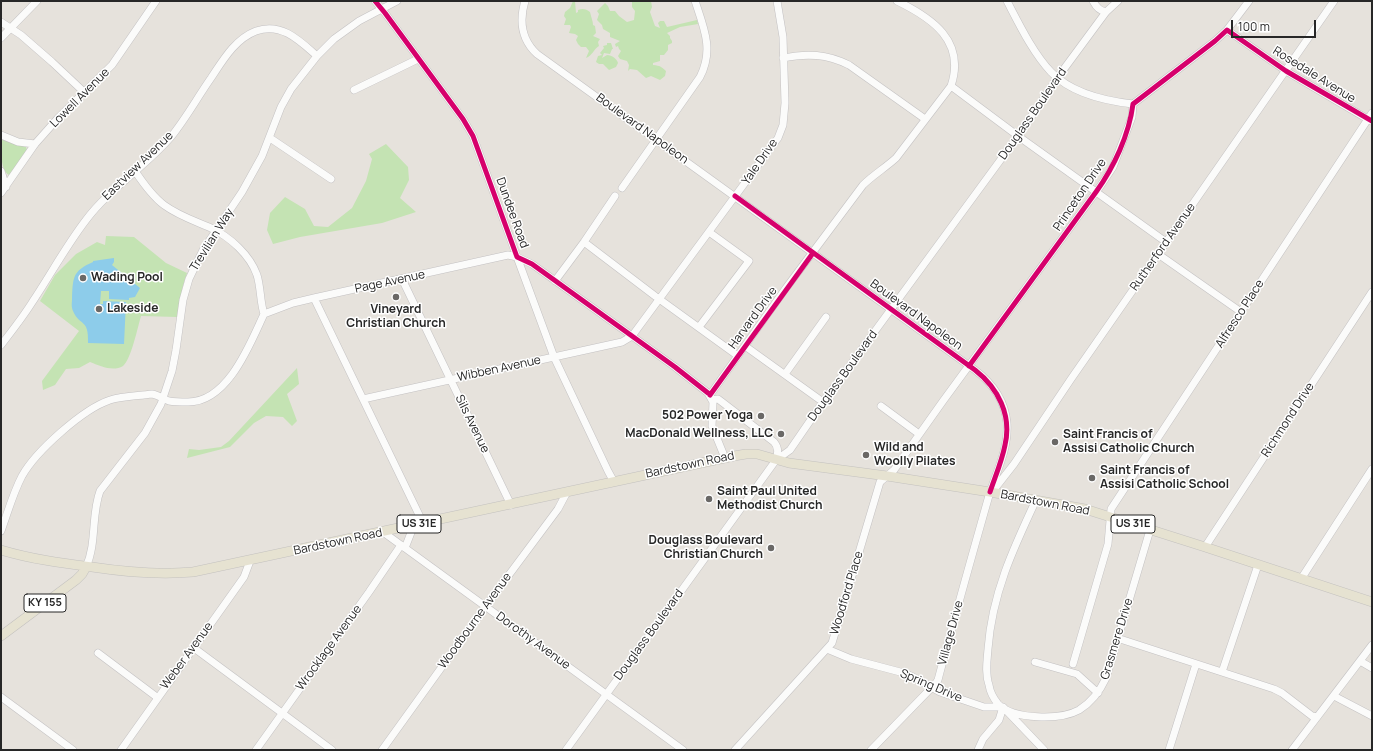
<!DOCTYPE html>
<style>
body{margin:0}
#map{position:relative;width:1373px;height:751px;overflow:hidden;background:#e6e2dc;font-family:Manrope,sans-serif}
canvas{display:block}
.frame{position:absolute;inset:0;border:2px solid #272727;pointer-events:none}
.scale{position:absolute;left:1231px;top:20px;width:85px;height:18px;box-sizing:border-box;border:2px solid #272727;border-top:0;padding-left:5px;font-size:12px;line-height:14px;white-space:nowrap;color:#272727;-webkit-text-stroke:3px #fff;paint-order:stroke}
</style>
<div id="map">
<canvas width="1373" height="751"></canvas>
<div class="frame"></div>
<div class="scale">100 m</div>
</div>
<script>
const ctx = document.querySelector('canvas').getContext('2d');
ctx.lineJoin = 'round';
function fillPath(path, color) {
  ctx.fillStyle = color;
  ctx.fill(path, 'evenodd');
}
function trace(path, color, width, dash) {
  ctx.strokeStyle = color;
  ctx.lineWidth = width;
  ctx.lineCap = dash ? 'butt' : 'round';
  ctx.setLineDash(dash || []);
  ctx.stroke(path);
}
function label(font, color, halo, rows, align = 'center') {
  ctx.font = font + ' Manrope,sans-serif';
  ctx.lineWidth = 3;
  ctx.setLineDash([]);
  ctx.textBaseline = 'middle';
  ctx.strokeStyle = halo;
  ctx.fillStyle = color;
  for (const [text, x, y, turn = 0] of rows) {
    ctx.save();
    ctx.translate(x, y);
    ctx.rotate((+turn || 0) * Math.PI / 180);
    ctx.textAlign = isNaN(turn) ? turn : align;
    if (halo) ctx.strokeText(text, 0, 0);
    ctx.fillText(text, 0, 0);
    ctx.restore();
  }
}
fillPath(new Path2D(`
 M573,1h2l1,12 2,-1v-2c5,-2 8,-1 12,2 1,5 3,9 3,13l2,1 1,7 -3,3 7,3 -2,3 1,4c-5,3 -7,10 -13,12l3,-7 -3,-4h-5l-3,-3 -2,-4 2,-4 -3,-2 -6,-1 2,-6 -1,-2h-6l2,-6 -2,-3 1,-4 5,-4z
 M632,1h19l1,6 -2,5 5,14 5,2 -2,-5 2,-2h4l3,6 30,-7 1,4 -18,3 -13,6 3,3v2l2,3v2l-4,2v5l-4,5h-4v6l-7,2v2c8,1 7,1 13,6l-1,5 -5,4 -9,-4 -5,2 -9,-8 -7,-1 -2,2 1,-6 -2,-4 -7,-2 -2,-3 3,-5 -2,-2 -1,-3 -2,1 -1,-3 5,-3 -10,-4v-4l-7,-4 -1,-4 -5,-5 2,-6 -2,-3 8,-8 3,3 2,5h5l4,5 8,6 7,-2 1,-9 -3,-4z
 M607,43h4l2,6h-1l-2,5 -6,-1 -2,5 5,-3c5,0 10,4 11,8l-2,4 -7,3 -6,-6h-4l-3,-2 2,-6 4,-1 -2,-2 4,-5 -1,-2 4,-1z
 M1,138l25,9 1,3 -17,25h-1c-9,-5 -8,-26 -8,-37z
 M386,144l22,23 1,13 -9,18 16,14 -34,11 -82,14 -27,7 -6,-14 3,-17 15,-16 20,12 9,17 14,1 24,-19 14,-27 6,-22 -3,-5z
 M106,236l28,1 32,26 21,10 -4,13 -6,31 -36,-1c-3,10 -10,44 -18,50 -10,6 -23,0 -33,-4l-11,6 -13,1 -11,16 -12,5 -1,-9 37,-50 -39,-30 15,-26 21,-21 21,-12 8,3z
 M297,368l2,16 -12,10 10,27 -5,5 -9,-9 -17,-1 -12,7 -24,24 -43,11 2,-9 10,1 22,-3 8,-6z`), '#c4e3b3');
fillPath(new Path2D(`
 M114,258v4l-2,3 28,23 -5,9 -6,1v2l-20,-1v-8h-8l-1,13h3v-3l23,1 -2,42 -36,-1c1,-25 -8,-16 -15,-32 -2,-5 -1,-8 -1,-12 1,-21 0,-28 21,-37v-1z`), '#8dccea');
const minor = new Path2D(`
 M375,1l10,12 78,106 10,17 44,121 15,7 143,103 33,26 5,9 -1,24 13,32
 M525,1c-6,20 -4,38 12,53l438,316c17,13 30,31 32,53 2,27 -12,51 -19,76 -17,60 -34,120 -50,181l-2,3 -65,67
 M1007,1c12,23 26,52 44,71 20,21 55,29 82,32
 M1093,1c3,6 7,10 13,11
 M1,22l20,13 31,27 33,31
 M1227,30l59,41 85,50
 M1,38l36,-37
 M783,58c24,-5 44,-4 66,7l76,54
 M951,86l67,50 148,106
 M354,90l64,-31
 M1,135l17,7 17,2
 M270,138l61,41
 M1,171l5,16
 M622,188l78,-111c14,-27 4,-49 -5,-76
 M1,193l34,-49 24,-27 53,-52 44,-64
 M584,242l71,54 83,60
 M1158,254l83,58
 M402,279l109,226
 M555,281l29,-39 31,-46
 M314,298l109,225
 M264,314l29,-11 21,-5 194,-43 9,2 37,100 54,114 6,11
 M699,327l50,-66 -40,-29
 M1,345c11,-14 22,-28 32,-44 18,-27 33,-55 53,-81 23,-31 58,-52 84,-82 15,-18 27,-40 41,-60 12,-18 24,-39 45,-47 25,-9 43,9 61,25
 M745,346l78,56
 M785,374l41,-57
 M710,395l76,-107 77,-103c10,-10 22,-17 33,-27l55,-72c15,-45 -19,-68 -54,-85
 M363,399l259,-57 10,-6 146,-198 5,-13 2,-22 -2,-66 -6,-36
 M712,400l6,-1 4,3 52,40c5,6 4,11 2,18
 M881,406l38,28
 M990,492l6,-5 18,-23 57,-85 263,-378
 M1036,500c-23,49 -44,94 -48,149 -1,12 -3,25 1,36 1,7 5,14 9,19 16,16 63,16 81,6 13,-8 21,-19 27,-32l44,-148
 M1,531c7,-19 12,-38 21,-55 14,-25 61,-67 88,-76 13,-4 28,-4 42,-6 7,1 11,5 17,7 6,1 13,1 19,1 40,0 62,-58 76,-88 -4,-12 -3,-26 -7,-39 -7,-20 -27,-38 -46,-47 -16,-7 -32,-12 -47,-23 -12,-9 -21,-22 -29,-34
 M383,532l300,218
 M1205,547l167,-255
 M405,548l9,-23
 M86,567c11,-24 5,-52 14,-76l45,-58 16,-29 11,-33 4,-21 7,-50 6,-21 14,-29 39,-58 20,-36 19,-49 10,-18 26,-33 17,-17 25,-18 38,-20
 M1301,579l71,-110
 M1117,638l157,51 8,4 30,23 5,1
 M194,648l138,102
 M827,649l24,10 53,14 9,4 27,15 44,15h19l41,43
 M98,653l60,45
 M1360,661l12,7
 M1035,662l42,12 21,19
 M1073,664l35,-120 3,-35 261,-396
 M1222,672l36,-107
 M1334,696l38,20
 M1,697l72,53
 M121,750l123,-173 6,-16
 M256,750l113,-158 32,-47
 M382,750l103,-143 73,-98 9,-17
 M566,750l210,-290 14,-10 33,-48 195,-266 40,-59 48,-65 12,-11
 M735,750l97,-107 48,-161 14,-12 49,-69 156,-213 14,-21 19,-50 1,-13 82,-63 12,-11 22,-29
 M978,750l5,-11 16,-19 4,-13
 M1169,750l27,-86
 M1292,750l80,-105`);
const major = new Path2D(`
 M1,550c30,9 60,13 91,17 33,5 67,8 101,5l541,-116 12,-2h11l32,9 98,13 103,16 95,17 120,38 167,55
 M1,636l75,-56 6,-6 4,-7`);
trace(minor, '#c3c1c2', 8);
trace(major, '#c3c1bf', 10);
trace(minor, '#fbfbfa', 7);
trace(major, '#e6e2d1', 9);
trace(new Path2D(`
 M375,1l10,12 78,106 10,17 44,121 15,7 143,103 33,26
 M735,196l240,174c23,18 37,45 30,75 -3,16 -10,32 -15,47
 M969,366l127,-174c18,-25 33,-57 37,-88l82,-63 12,-11 59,41 86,50
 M710,395l103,-142`), '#d6006c', 5);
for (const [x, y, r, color] of [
 [83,278,4,"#6a6866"],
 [396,297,4,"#6a6866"],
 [99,309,4,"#6a6866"],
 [761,416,4,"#6a6866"],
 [781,434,4,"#6a6866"],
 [1055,442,4,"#6a6866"],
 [866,455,4,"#6a6866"],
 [1092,478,4,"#6a6866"],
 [709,499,4,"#6a6866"],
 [771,548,4,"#6a6866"]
]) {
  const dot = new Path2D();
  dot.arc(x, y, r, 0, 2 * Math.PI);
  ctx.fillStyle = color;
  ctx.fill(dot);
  trace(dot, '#fff', 1.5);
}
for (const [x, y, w] of [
 [419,524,44],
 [1133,524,44],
 [45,603,42]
]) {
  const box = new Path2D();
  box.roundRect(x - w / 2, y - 9, w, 18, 3);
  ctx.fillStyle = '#fff';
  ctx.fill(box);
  trace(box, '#272727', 1);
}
label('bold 11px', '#272727', null, [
 ["US 31E",419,524],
 ["US 31E",1133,524],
 ["KY 155",45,603]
]);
label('12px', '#272727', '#fff', [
 ["Rosedale Avenue",1314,75,32],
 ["Lowell Avenue",80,98,-45],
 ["Douglass Boulevard",1033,114,-55],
 ["Boulevard Napoleon",642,129,36],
 ["Yale Drive",760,162,-55],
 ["Eastview Avenue",138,166,-44],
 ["Princeton Drive",1080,195,-56],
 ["Dundee Road",512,213,70],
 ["Trevilian Way",212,240,-58],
 ["Rutherford Avenue",1163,247,-55],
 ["Page Avenue",390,282,-12],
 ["Alfresco Place",1240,314,-57],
 ["Boulevard Napoleon",916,315,36],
 ["Harvard Drive",753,318,-54],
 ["Wibben Avenue",499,369,-12],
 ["Douglass Boulevard",843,376,-54],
 ["Richmond Drive",1288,420,-57],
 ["Sils Avenue",472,424,64],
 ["Bardstown Road",690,465,-12],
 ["Bardstown Road",1045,503,11],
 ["Bardstown Road",338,542,-12],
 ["Woodford Place",847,593,-73],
 ["Woodbourne Avenue",475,621,-54],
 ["Village Drive",951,633,-75],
 ["Douglass Boulevard",649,635,-54],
 ["Grasmere Drive",1117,639,-73],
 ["Dorothy Avenue",533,641,36],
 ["Wrocklage Avenue",329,648,-54],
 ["Weber Avenue",187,656,-54],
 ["Spring Drive",931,686,23]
]);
label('bold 12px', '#272727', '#fff', [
 ["Wading Pool",91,278],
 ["Lakeside",107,309],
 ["Vineyard",396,310,"center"],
 ["Christian Church",396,324,"center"],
 ["502 Power Yoga",753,416,"right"],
 ["MacDonald Wellness, LLC",773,434,"right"],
 ["Saint Francis of",1063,435],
 ["Assisi Catholic Church",1063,449],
 ["Wild and",874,448],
 ["Woolly Pilates",874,462],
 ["Saint Francis of",1100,471],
 ["Assisi Catholic School",1100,485],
 ["Saint Paul United",717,492],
 ["Methodist Church",717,506],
 ["Douglass Boulevard",763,541,"right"],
 ["Christian Church",763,555,"right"]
], 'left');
</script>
